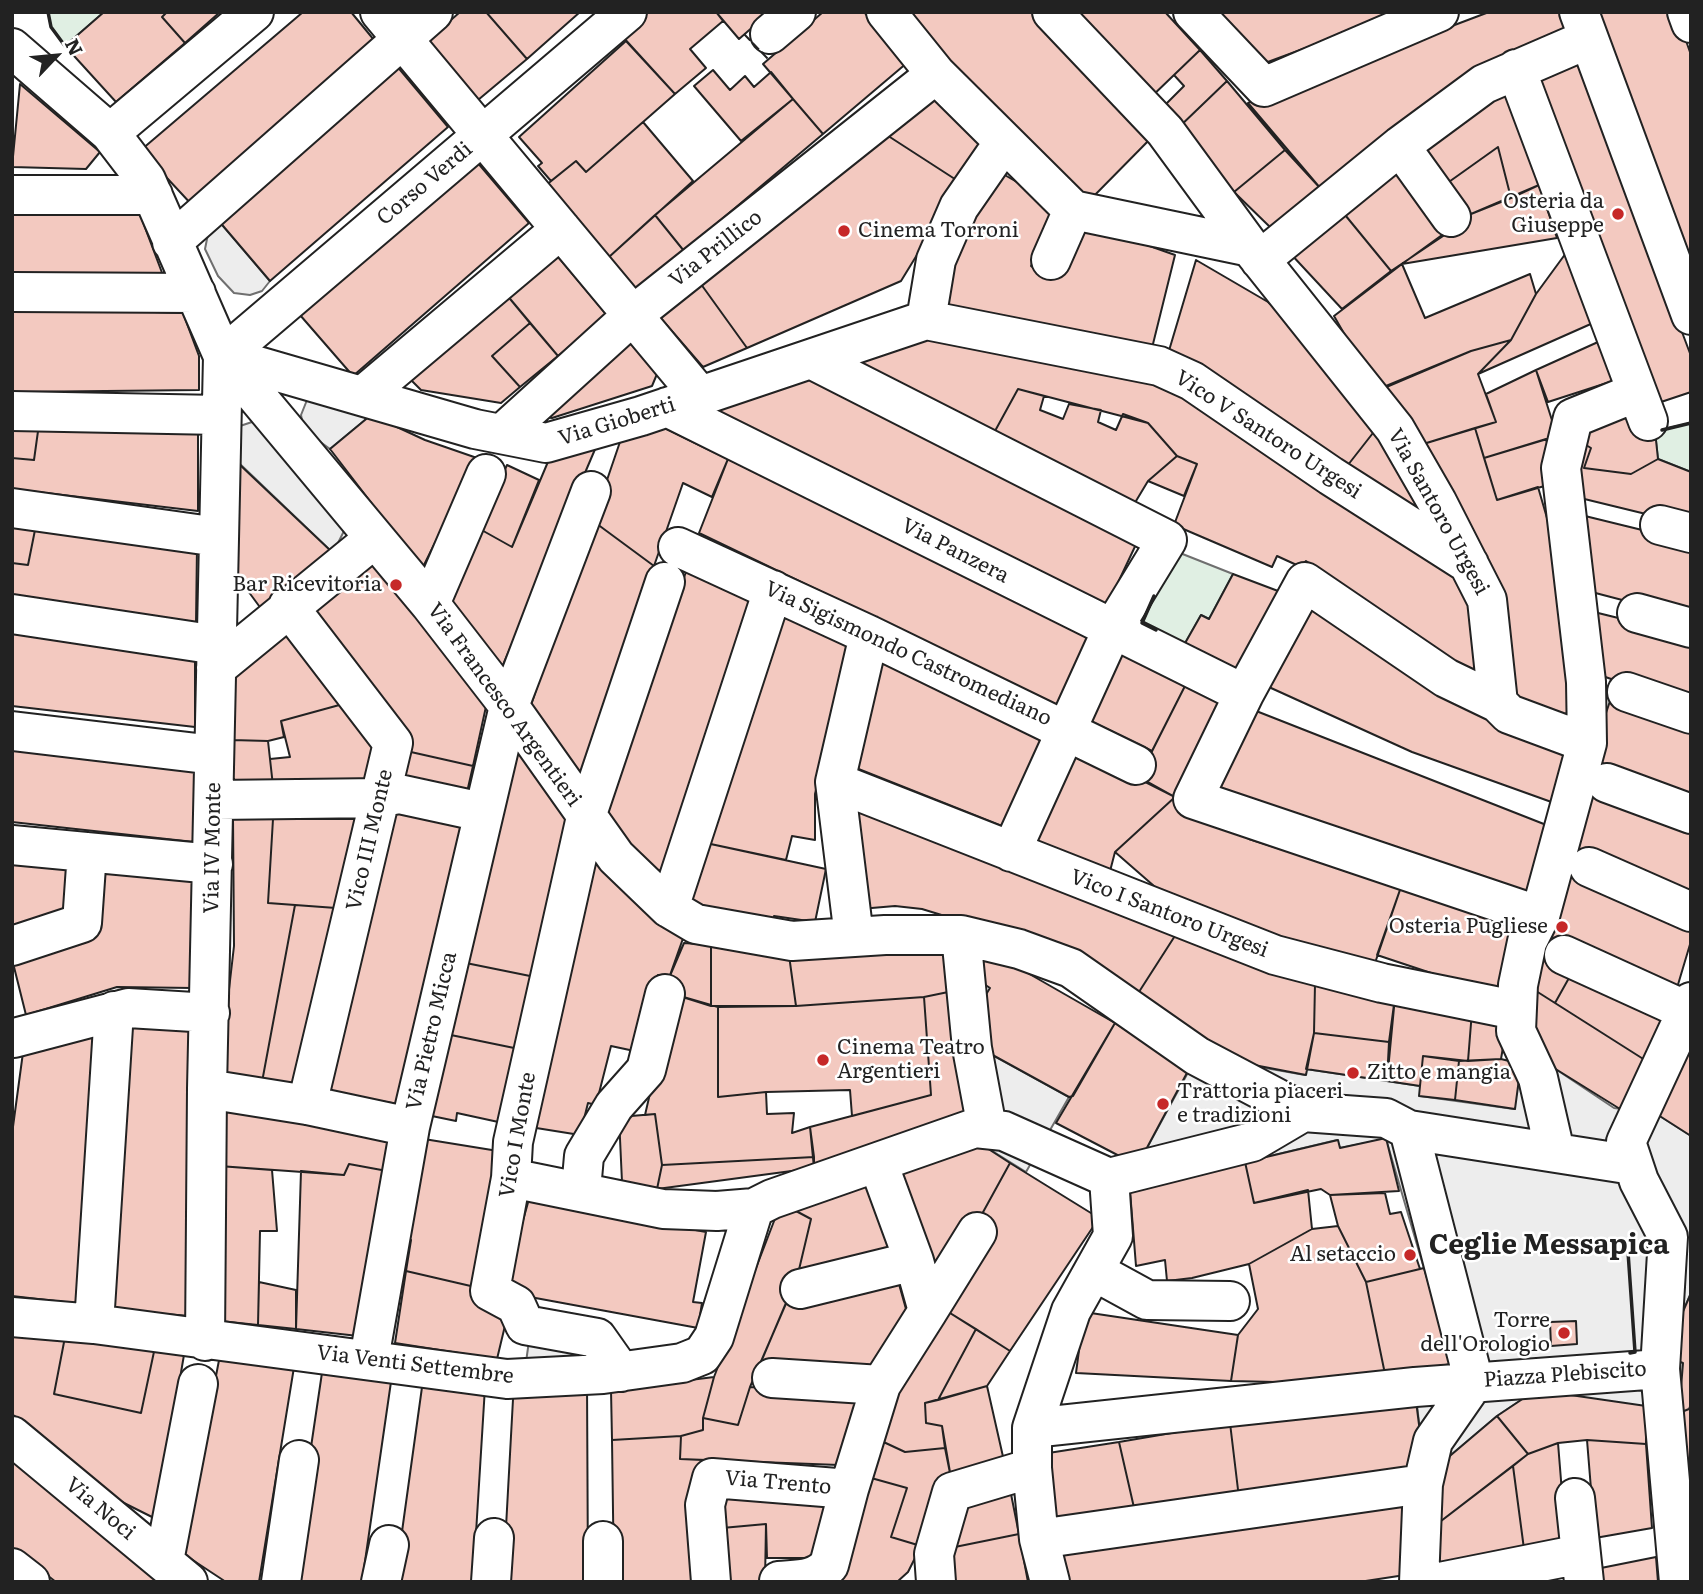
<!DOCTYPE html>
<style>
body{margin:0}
#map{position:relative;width:1703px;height:1594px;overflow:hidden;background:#fff;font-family:Literata,serif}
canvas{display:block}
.frame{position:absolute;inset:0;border:14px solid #222;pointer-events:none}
.north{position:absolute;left:21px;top:21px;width:70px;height:70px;-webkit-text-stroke:5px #fff;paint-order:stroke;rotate:64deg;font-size:19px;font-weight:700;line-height:28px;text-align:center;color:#222}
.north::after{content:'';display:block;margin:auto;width:24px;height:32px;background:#222;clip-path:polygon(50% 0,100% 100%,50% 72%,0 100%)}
</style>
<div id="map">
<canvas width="1703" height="1594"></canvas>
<div class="frame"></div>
<div class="north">N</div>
</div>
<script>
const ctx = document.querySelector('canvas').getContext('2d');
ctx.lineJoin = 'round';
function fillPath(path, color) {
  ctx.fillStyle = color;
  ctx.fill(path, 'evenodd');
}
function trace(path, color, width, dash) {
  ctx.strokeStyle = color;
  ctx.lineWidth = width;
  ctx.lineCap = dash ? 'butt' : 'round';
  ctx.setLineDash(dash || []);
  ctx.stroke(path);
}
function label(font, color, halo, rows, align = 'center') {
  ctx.font = font + ' Literata,serif';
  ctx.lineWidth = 5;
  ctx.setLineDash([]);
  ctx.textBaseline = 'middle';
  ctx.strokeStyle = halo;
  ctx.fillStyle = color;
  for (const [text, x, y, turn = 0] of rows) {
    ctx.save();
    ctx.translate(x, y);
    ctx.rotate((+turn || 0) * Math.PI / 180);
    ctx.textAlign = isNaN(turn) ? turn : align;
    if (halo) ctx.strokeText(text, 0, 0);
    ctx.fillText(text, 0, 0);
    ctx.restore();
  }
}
const green = new Path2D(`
 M48,12h56l-39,34 -14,-19z
 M1691,423v49l-33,-13 -3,-28z
 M1175,551l58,23 -24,45 -8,-4 -17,30 -42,-22z`);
fillPath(green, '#e0efe3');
trace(green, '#6f6f6f', 2);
const parking = new Path2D(`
 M218,220l52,61 -8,10 -12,4 -16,-2 -16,-17 -13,-27 3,-15z
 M307,400l64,15 -41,34 -26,-19 -3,-15z
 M255,421l92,104 -14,28 -93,-89v-38z
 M978,1047l91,50 -43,75 -53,-33z
 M1197,1056l108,19 1,-6 114,17v10l94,13 7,-45 33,4 60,40 41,5 36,23v157l-22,51 14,19 -4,50 -143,-23 -39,26 -59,50 -17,-26 -8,-70 39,-6 -66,-225 -46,9 -3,-8 -92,22 -103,-5z
 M529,1341l68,12 -72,16z`);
fillPath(parking, '#ededed');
trace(parking, '#6f6f6f', 2);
const building = new Path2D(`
 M104,12h63l-5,5 23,26 -69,59 -51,-56z
 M167,12h53l-35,31 -23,-26z
 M303,12h48l28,34 -186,160 -52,-56z
 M460,12h26l41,47 -49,41 -51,-59z
 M486,12h94l-53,47z
 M648,12h68l7,9 -33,28 16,19 -31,26 -53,-58z
 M716,12h54l-31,27z
 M823,12h41l44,50 -85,72 -60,-70z
 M907,12h124l96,105 30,15 -70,71 -58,-47z
 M1069,12h96l35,38 -52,50z
 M1207,12h196l-146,54z
 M1489,12h72l7,20 -247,157 -73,-86z
 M1594,12h82l15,43v218z
 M626,41l49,53 -89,78 -10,-11 -25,20 -13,-15 4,-3 -23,-26z
 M1200,50l27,31 -51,49 -17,-19 25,-25 -10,-11z
 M1581,63l110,293v36l-39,13 -119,-325z
 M396,65l52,62 -178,154 -52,-61z
 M713,70l17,20 15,-14 9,11 17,-15 22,27 -52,42 -47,-55z
 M1227,81l58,69 -51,42 -58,-62z
 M20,84l80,68 -14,17 -74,-2z
 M930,87l52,58 -21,38 -82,-53z
 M1505,91l34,94 -28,13 -13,-51 -52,37 -27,-35z
 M793,99l30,35 -139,117 -29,-36z
 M643,122l50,59 -84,76 -64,-71 31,-25 10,11z
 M879,130l82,53 -60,98 -154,67 -49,-68z
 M1498,147l13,51 -40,16 -25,-30z
 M1285,150l36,39 -50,39 -37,-36z
 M477,162l52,61 -176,153 -53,-61z
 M1399,164l53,66 -61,41 -50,-61z
 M996,170l68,39 -33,57 22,11 26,-56 96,34 -23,93 -213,-43 29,-93z
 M1539,185l18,53 -155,26 69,-50z
 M12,196l123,5 29,77 -152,-4z
 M1341,210l50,61 -49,38 -53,-57z
 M655,215l29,36 -47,39 -28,-33z
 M554,252l53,63 -49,41 -52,-62z
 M1566,253l27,70 -115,51 33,-34 25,-46z
 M1196,260l72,42 38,35 74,87 -36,46 -176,-116z
 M1402,264l23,54 105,-44 6,20 -25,46 -40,11 -94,40 -43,-75z
 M698,280l49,68 -44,19 -45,-52z
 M506,294l24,29 -38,33 28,31 -19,16 -80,-13 -12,-12z
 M12,307l171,6 16,43v34l-187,2z
 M530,323l28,33 -38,31 -28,-31z
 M911,332l257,49 21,12 155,114 6,-8 122,90 13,79 -15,10 -164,-117 -5,6 -24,-11 -5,11 -98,-42 23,-61 -20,-8 -29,-33 -130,-34 -23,42 -144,-69z
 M627,339l30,35 -5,12 -100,32 -8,-1z
 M1511,340l-33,34 18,48 -76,23 -34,-59 85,-35z
 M1598,342l15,39 -65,21 -12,-32z
 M1536,370l21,66 -73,22 -9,-30 21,-6 -10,-28z
 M799,371l340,167 -32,68 -389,-187 1,-17z
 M1018,389l26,7 -4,14 23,9 6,-15 32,6 -3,12 18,8 7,-16 25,9 29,33 -29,25 -15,25 -138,-75z
 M1623,408l8,23h24l3,28 -27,15 -47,-6 7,-20 -10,-6 12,-26z
 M371,415l54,25 52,18 -55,111 -92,-120z
 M652,422l76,37 -16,38 -29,-14 -29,83 -61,-45 29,-85z
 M198,423v88l-186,-22v-31l22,2 5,-36z
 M12,424h27l-5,36 -22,-2z
 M1380,424l58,111 -94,-65z
 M1475,428l22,72 41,-13 29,100 16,141 -75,-22 -88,-261z
 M1546,439l12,43 -61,18 -13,-42z
 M1581,442l10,6 -7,20 47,6 27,-15 33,13v53l-123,-30z
 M596,447l-96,225 -55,-71 33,-73 34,19 38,-90z
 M1177,456l20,8 -13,32 -36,-15z
 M728,459l365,177 -34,70 -360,-173z
 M239,464l94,89 -71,57 -33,-45z
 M507,465l32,15 -27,67 -34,-19z
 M1585,516l106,26v76l-107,-28z
 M593,521l61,45 -72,211 -52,-69z
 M12,522l24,3 -8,40 -16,-2z
 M36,525l161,22 -1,76 -184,-24v-36l16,2z
 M373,556l114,146 -14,64 -71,-16 -96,-143z
 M689,563l70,33 -96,276 -27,-11 -35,-42z
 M1233,574l53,20 -45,80 -57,-29 17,-30 8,4z
 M1310,598l267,149 -20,57 -145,-52 -152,-69z
 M779,606l73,34 -37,154v46l-23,-4 -6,24 -80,-17z
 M1586,610l105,26v71l-97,-34z
 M285,625l58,79 -62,17 3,16 -16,4 -36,-1 -1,-70z
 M12,630l183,25v72l-183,-21z
 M1119,649l68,33 -35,69 -66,-32z
 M881,654l166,79 -45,93 -146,-58z
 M1187,682l40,19 -52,96 -36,-20z
 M1612,695l79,27v83l-102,-41z
 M343,704l32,41 -11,41h-91l-3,-27 20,-2 -9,-36z
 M1246,707l308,121 -25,71 -324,-115z
 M232,740l36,1 5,45h-41z
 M512,740l56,73 -33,164 -74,-15z
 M12,743l183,22 -1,77 -182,-20z
 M1074,746l101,51 -60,55 -6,23 -81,-30z
 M402,750l71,16 -8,35 -68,-16z
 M1591,784l100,38v80l-55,-21 -67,-35z
 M1175,797l74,42 152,48 -26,76 -185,-52 -20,-11 -55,-48z
 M395,803l68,14 -65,287 -72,-12z
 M856,803l324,125 -43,67 -65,-40 -150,-46 -27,-3 -35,3z
 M233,818l40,1 -5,84 27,2 -33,177 -43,-6 15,-130z
 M273,819h84l-21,89 -68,-5z
 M706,843l120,26 -11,53 -41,-6 -3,11 -84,-21z
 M593,847l93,83 -17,48 -11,-3 -19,77 -28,-6 -15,59 -8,-2 -8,32 -50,-8z
 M12,854l62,6 -3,53 -59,16z
 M100,864l94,11 -1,113 -76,-1 -91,28 -14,-56 87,-26z
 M1562,864l129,60v17l-17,57 -135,-66z
 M1401,887l122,38 -20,72 -126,-42z
 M295,905l41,3 -43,178 -31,-4z
 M1180,928l135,56 -1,49 -8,42 -52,-10 -49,-26 -68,-44z
 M684,943l27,2v61l-38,-12 -4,-16z
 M711,945l77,3 8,58h-85z
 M954,945l4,45 -34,7 -128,9 -8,-58z
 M1539,951l35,18 -19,34 -30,-19z
 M984,958l28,6 103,59 -42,73 -4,1 -91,-50 4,-18 7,-12 -12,-8 13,-21 -18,-12z
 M461,962l74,15 -16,72 -73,-15z
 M1574,969l95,47 -21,46 -93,-59z
 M1315,984l80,13 -6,45 -75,-9z
 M1525,984l123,78 -28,47 -66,-41 -35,-42z
 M958,990l16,122 -160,56 -4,-41 121,-32 -7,-98z
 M673,994l45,13v90l48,-5 1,22 27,-1 -2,20 18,-6 4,30 -152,8 -7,-51 -10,1z
 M924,997l7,98 -79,21 -2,-26 -84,2 -48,5v-90l78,-1z
 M1395,997l77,14 -4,50 -45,-5 -3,30 -33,-5z
 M1472,1011l36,7 -7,41 -33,2z
 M123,1019l69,6 -3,291 -76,-6z
 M1115,1023l73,48 -46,86 -15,3 -71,-37z
 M95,1029l-13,275 -70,-8v-162l12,-89z
 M1314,1033l75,9 -2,39 -81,-12z
 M446,1034l73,15 -16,74 -46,-10 -1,8 -29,-6z
 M1689,1051l2,2v83l-36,-23z
 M1423,1056l36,5 -4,39 -36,-4z
 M1501,1059l20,5 -6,45 -60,-9 4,-39z
 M219,1107l174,29 -6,35 -38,-7 -5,11 -125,-9z
 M655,1114l7,51 -5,24 -35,-7 -3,-65z
 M1386,1138l13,53 -69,4 -9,-6 -67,14 -9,-41 93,-22 2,8z
 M424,1139l74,12 -23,136 -69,-16 5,-31 -7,-1z
 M973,1139l37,24 -28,51 -50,68 -43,-111z
 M814,1157v11l-157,21 5,-24z
 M1245,1162l9,41 54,-13 4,39 -63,35 -57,14 -25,3 -2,-21 -29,6 -6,-75z
 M1010,1163l89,55 -89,133 -68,-43 51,-86 -11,-8z
 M349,1164l38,7 -29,165 -62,-7 5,-158 43,4z
 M219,1166l53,4 5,61h-17l-2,94 -38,-4z
 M877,1183l18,72 -98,23 14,-59 -30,-16z
 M1385,1193l5,21 11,-2 19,57 -54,13 -28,-56 -8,-31z
 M529,1199l177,33 -13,70 9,1 -4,25 -195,-36z
 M781,1203l30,16 -14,59 -47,109 -12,38 -35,-7 11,-41z
 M1338,1226l28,56 19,92 -66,9 -88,-2 7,-46 20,-26 -9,-45 63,-35z
 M1424,1268l28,96 -67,10 -19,-92z
 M406,1271l69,16 34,22 -12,50 -102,-16z
 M897,1277l9,32 -34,66 -114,-6 28,-66z
 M259,1282l37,8v39l-38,-4z
 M1691,1293v111l-2,5 -10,4 4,-50 -11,-4 -3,-15z
 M942,1308l34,21 -38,71 -13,3 1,20 16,3 3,22 -40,4 -30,-14z
 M1084,1312l154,23 -7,46 -155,-8z
 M1576,1321l1,23 -26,2 -1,-24z
 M976,1329l34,22 -23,35 -49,14z
 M12,1332l53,5 -11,57 87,19 14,-66 30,2 -29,170 -36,-18 -108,-87z
 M65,1337l90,10 -14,66 -87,-19z
 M220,1355l75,6 -36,221h-33l-44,-29z
 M323,1366l69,9 -30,207h-71z
 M714,1377l-11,41v12l-22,6 -69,4 -1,-50z
 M423,1380l62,7 -12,195h-78z
 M514,1381l73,1 1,200h-85z
 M987,1386l17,75 -53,17 -9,-52 -16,-3 -1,-20z
 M750,1387l108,8 -19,70 -159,-6 1,-23 22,-6v-12l35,7z
 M1536,1390l110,16v38l-59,-4 -29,3 -30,11 -31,-38z
 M1416,1401l5,39 -7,34 -175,24 -9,-75z
 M1689,1409h2v79l-12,-75z
 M1497,1416l31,38 -100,77 10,-65z
 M1230,1423l9,75 -104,14 -16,-70z
 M681,1436l-1,23 23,1 -8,122h-81l-2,-142z
 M875,1438l30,14 40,-4 6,30 -30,68 -30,-9 16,-49 -43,-12z
 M1587,1440l59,4 6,84 -57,10z
 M1119,1442l16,70 -80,13 -13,-71z
 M1558,1443l8,99 -42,7 -11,-83 15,-12z
 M12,1456l155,126h-111l-44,-34z
 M1513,1466l11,83 -98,16 2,-34z
 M864,1476l43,12 -16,49 30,9 -13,26 -11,10h-67z
 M721,1491l110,6 -6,61h-58l-1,-34 -44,4z
 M1011,1494l8,40 -74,15 18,-46z
 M1406,1503l-1,72 -46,7h-291l-9,-31z
 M766,1524l-1,58h-43v-54z
 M1019,1534l9,48h-77l-6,-33z
 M1656,1557l2,25h-61l-1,-13z`);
fillPath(building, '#f3c9c0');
trace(building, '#222', 2);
const minor = new Path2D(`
 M380,12l320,384
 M886,12l50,62 137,136 177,37
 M1052,12l113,119 85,116 145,182 42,73 50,98 11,103 11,11 78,29 -47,173 -13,26 -9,43 -2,46 22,47 17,74
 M1193,12l71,75 175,-75
 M1579,12l112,303
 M1687,12l4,11
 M770,34l26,-22
 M12,48l98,85 36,47 77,176 207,248 79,102 107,151 53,51 27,16 96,17 93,-6h76l58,14 52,19 126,88 106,56 83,6 23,12 224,35
 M1516,69l132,352
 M110,133l144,-121
 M1400,146l51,71
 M12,195h141
 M172,242l261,-230
 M1051,260l22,-50
 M1260,260l140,-114 84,-62 104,-45
 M12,292l184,1
 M926,320l10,-60 23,-53 45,-65
 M223,356l252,73 71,14 95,-27 285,-96 233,46 33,15 139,95 138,88
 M223,356l404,-344
 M811,359l356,181 -55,90 -101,222
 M365,394l196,-165
 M667,407l577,287
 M12,411l208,4
 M504,432l129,-117 303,-241
 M12,508l206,29
 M1660,525l31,8
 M678,547l191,88 267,130
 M430,604l56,-130
 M288,606l105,137 -86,362
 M1637,613l54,15
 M12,614l205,31
 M216,668l159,-130
 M1627,692l64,22
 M1498,703l-52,-25 -141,-96 -61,112 -51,105 347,117
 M12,731l202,24
 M1587,743l-1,-61 -25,-214 12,-50 64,-26
 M835,782l440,173 107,28 133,27
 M1607,783l84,31
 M215,800l165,-2 19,-4 83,18
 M12,845l201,19
 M1589,867l102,45
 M669,908l104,-318
 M961,935l11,113 15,80
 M854,937l-19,-155 34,-147
 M12,946l70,-23 5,-71
 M1564,955l123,56
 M14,1038l114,-30 82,5
 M207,1089l100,16 103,22
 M1409,1130l65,252
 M511,1178l152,31 54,2 37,-3
 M1109,1178l143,-36 51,-30
 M581,1190l3,-34 30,-50 32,-36 19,-76
 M1094,1271l53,29 83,1
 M800,1289l114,-28
 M928,1311l49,-79
 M12,1317l82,7 413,55 96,-5 79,-11 20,-8 12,-18 40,-129 18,-9 203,-71 29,3 105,47
 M94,1324l20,-313
 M205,1341l2,-252 16,-733
 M369,1359l41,-232 99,-421 82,-215
 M621,1372l-24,-34 -72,-13 -9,-20 -26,-14 21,-113 2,-36 73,-325 79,-235
 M772,1378l109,7
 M1032,1428l383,-41 245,-18
 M12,1436l176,146
 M1575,1498l9,84
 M1039,1539l384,-55
 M603,1541v41
 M164,1561l34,-177
 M12,1568l18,14
 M779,1581c19,-2 36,0 50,-16l20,-76
 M281,1582l18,-122
 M381,1582l8,-37
 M491,1582l3,-44
 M711,1582l-6,-77 7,-27 137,11 32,-104 47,-74 -14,-50 -36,-98
 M936,1582l-2,-28 18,-62 80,-24
 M1050,1582l-11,-43 -7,-71v-40l39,-117 42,-75 -4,-58
 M1419,1582l4,-98 10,-43 41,-59
 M1440,1582l141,-28
 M1679,1582l-19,-213 8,-132 -29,-56 -13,-39 65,-140`);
trace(minor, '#222', 42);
trace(minor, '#fff', 38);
trace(new Path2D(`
 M744,34l24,25`), '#222', 2, [9, 3.5]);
trace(new Path2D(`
 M48,12l3,15 14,19
 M1662,430l29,-7
 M1154,596l-12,27 14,7
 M1628,1252l7,100 -5,1`), '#222', 3.5);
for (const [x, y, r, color] of [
 [1618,214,7,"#c62828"],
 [844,231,7,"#c62828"],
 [396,585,7,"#c62828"],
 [1562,927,7,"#c62828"],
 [823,1060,7,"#c62828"],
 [1353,1073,7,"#c62828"],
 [1163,1104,7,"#c62828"],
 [1410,1255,7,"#c62828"],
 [1564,1333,7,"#c62828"]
]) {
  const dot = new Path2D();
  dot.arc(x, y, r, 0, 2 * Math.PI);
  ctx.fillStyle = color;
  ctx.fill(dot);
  trace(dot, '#fff', 2.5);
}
label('21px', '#222', '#fff', [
 ["Corso Verdi",425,184,-40],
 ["Via Prillico",716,249,-38],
 ["Via Gioberti",617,422,-17],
 ["Vico V Santoro Urgesi",1268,435,33],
 ["Via Santoro Urgesi",1438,512,61],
 ["Via Panzera",955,551,27],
 ["Via Sigismondo Castromediano",908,654,25],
 ["Via Francesco Argentieri",504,705,54],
 ["Vico III Monte",370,840,-77],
 ["Via IV Monte",213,848,-89],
 ["Vico I Santoro Urgesi",1169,914,21],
 ["Via Pietro Micca",432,1031,-77],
 ["Vico I Monte",518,1135,-80],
 ["Via Venti Settembre",415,1365,7],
 ["Piazza Plebiscito",1565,1375,-4],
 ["Via Trento",778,1483,5],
 ["Via Noci",100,1509,40]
]);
label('21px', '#222', '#fff', [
 ["Osteria da",1604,202],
 ["Giuseppe",1604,226],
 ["Cinema Torroni",858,231,"left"],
 ["Bar Ricevitoria",382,585],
 ["Osteria Pugliese",1548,927],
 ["Cinema Teatro",837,1048,"left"],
 ["Argentieri",837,1072,"left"],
 ["Zitto e mangia",1367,1073,"left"],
 ["Trattoria piaceri",1177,1092,"left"],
 ["e tradizioni",1177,1116,"left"],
 ["Al setaccio",1396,1255],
 ["Torre",1550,1321],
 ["dell'Orologio",1550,1345]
], 'right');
label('bold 28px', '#222', '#fff', [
 ["Ceglie Messapica",1549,1246]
]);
</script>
